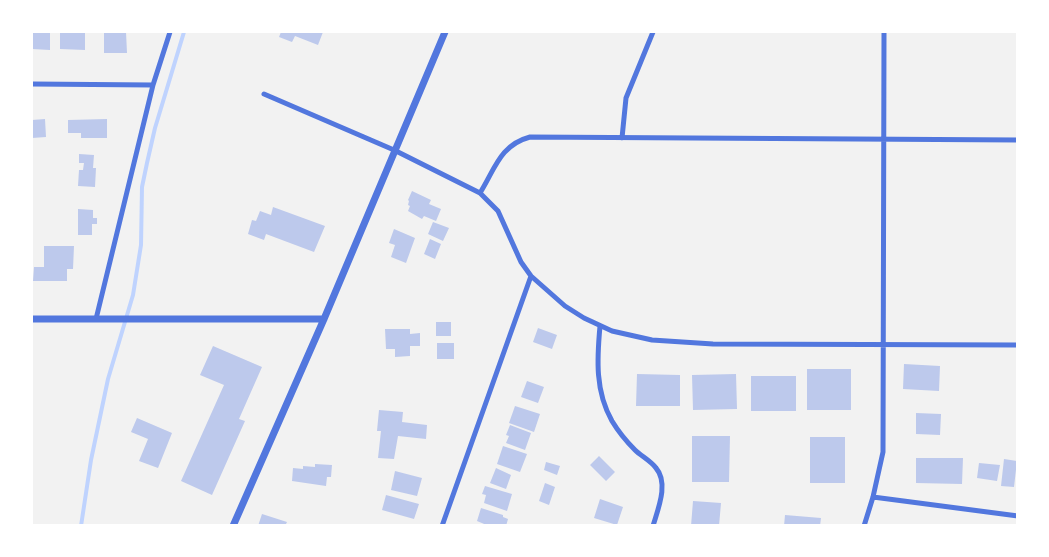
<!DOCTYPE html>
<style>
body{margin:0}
#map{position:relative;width:1049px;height:557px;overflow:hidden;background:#f2f2f2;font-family:Commissioner,sans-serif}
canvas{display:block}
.frame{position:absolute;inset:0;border:33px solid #fff;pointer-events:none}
</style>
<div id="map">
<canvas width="1049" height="557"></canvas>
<div class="frame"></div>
</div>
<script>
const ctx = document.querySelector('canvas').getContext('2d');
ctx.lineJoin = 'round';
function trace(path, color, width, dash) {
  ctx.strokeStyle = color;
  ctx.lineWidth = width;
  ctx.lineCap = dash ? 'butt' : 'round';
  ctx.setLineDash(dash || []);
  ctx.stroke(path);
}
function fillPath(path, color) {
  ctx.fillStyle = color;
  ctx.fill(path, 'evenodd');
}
trace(new Path2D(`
 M81,526l10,-66 17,-81 25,-84 8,-50 1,-58 5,-24 8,-35 29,-96`), '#bfd3fe', 4);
fillPath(new Path2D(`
 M32,32h18v18l-18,-1z
 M60,32h25v18l-25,-1z
 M104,32h22l1,21h-23z
 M281,32h42l-5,13 -23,-9 -3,6 -13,-5z
 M45,119l1,18 -14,1v-18z
 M107,119v19h-26v-5h-13v-13z
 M79,154l15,1 -1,13h3l-1,19 -17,-1 1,-16h4l1,-7h-5z
 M412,191l19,9 -2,4 12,5 -5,12 -12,-5 -2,3 -14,-8 2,-5 -2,-1 1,-4 -1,-1z
 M273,207l52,19 -11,26 -48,-18 -2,6 -16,-6 4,-14 4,1 4,-10 11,4z
 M78,209l15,1v8h4v6h-5v11h-14z
 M433,222l16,6 -6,13 -15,-7z
 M394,229l21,9 -9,25 -15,-6 4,-12 -6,-2z
 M430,239l11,5 -6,15 -11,-5z
 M44,246h30l-1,23h-6v12h-34l1,-14h10z
 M436,322h15v14h-15z
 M538,328l19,7 -5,14 -19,-7z
 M385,329h25v5l10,-1v13h-10v10l-15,1v-8h-9z
 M437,343h17v16h-17z
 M213,346l49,21 -23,52 6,2 -33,74 -31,-14 43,-96 -24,-10z
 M904,364l36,2 -1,25 -36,-2z
 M807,369h44v41h-44z
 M637,374l43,1v31h-44z
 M736,374l1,35 -44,1 -1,-35z
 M751,376h45v35h-45z
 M527,381l17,6 -6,16 -17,-6z
 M515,406l25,8 -6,18 -25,-9z
 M379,410l24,2 -1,10 25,3 -1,14 -28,-3 -4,23 -16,-1 3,-27h-4z
 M916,413l25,1 -1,21 -24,-1z
 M137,418l35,15 -14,35 -19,-7 9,-22 -17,-7z
 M510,425l21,8 -6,17 -19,-7 3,-7 -3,-1z
 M692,436h38l-1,46h-37z
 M810,437h35v46h-35z
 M503,446l24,8 -7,18 -23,-8z
 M599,456l16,16 -9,9 -16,-16z
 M916,458h47l-1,26 -46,-1z
 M1004,459l13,2 -3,26 -13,-1z
 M546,462l14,4 -3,9 -13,-5z
 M979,463l21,2 -3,16 -20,-3z
 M315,464l17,1 -1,12h-4l-1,9 -34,-5 1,-13 10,1v-3l12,1z
 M496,468l15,7 -5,14 -16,-6z
 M395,471l27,7 -5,18 -26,-6z
 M545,483l10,4 -6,18 -10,-4z
 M485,486l27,8 -5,17 -23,-8 2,-8 -4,-1z
 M386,495l33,9 -5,15 -32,-9z
 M600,499l23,8 -6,18 -23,-7z
 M693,501l28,2 -2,23h-28z
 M481,508l22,7v2l5,2 -2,7h-17l-12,-5z
 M262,514l25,8 -2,4h-27z
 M785,515l36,3 -1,8h-36z`), '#bdc9ec');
trace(new Path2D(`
 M32,84l121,1
 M264,94l130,56 86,43 18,18 23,51 10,14 34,30 19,12 28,13 40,9 61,4 305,1
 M622,138l4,-40 27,-66
 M480,193c15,-24 20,-48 50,-56l488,3
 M96,319l57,-234 17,-53
 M600,326c-3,33 -5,65 12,95 6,10 14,20 23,29 6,6 16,11 21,18 13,15 2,41 -3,58
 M873,497l145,19
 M442,526l89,-250
 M864,526l9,-29 10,-45 1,-420`), '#5277de', 5);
trace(new Path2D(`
 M32,319h292
 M233,526l91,-207 121,-287`), '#5277de', 7);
</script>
